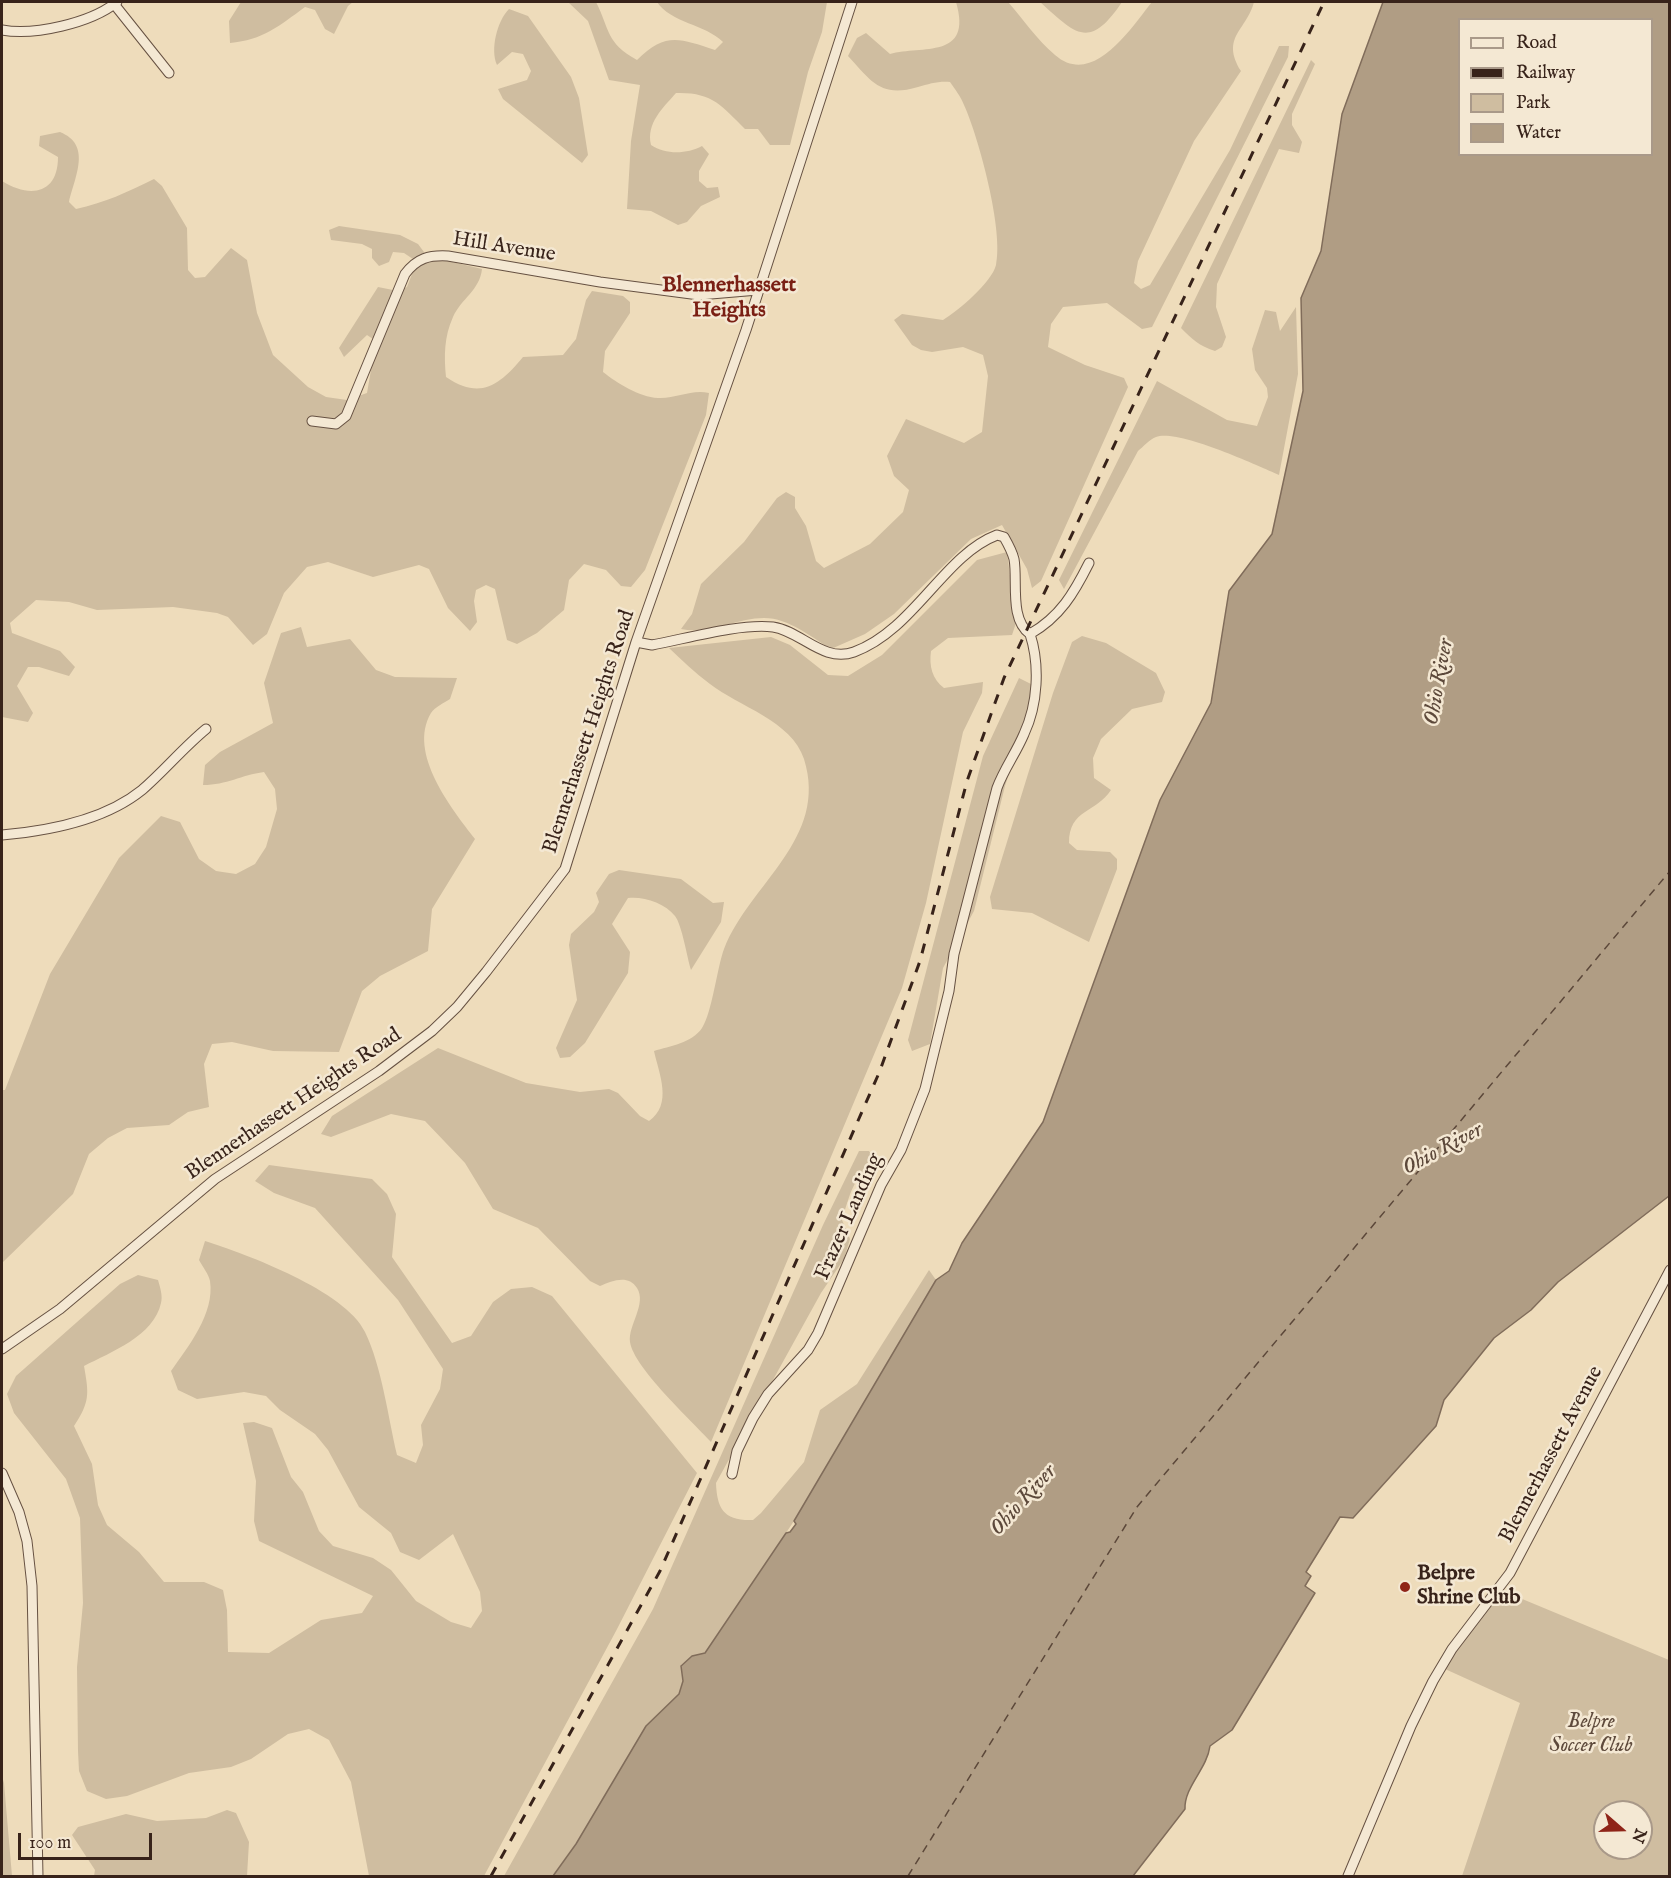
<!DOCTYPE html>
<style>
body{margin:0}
#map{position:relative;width:1671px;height:1878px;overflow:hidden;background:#eedcbb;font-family:"IM FELL English",serif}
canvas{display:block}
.frame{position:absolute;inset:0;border:3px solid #38231a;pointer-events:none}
.legend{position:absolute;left:1458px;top:18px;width:195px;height:138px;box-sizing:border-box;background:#f4e8d3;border:2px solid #a99989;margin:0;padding:8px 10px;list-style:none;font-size:18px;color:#38231a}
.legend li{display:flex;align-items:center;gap:12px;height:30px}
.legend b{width:30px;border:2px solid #a99989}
.north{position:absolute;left:1593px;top:1800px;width:60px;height:60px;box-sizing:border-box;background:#f4e8d3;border:2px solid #a99989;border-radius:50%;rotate:110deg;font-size:16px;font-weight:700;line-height:24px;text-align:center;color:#38231a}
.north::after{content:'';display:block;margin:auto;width:21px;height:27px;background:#8f2418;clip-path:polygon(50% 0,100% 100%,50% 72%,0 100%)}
.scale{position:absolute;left:18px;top:1833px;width:134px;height:27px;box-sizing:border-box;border:3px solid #38231a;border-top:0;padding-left:8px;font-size:18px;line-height:21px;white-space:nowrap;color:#38231a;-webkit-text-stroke:4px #f4e8d3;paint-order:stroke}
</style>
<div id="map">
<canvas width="1671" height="1878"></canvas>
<div class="frame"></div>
<ul class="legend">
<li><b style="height:8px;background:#f4e8d3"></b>Road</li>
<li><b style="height:8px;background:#38231a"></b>Railway</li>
<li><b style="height:16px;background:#cfbda0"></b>Park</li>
<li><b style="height:16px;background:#b09d84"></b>Water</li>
</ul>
<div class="north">N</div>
<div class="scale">100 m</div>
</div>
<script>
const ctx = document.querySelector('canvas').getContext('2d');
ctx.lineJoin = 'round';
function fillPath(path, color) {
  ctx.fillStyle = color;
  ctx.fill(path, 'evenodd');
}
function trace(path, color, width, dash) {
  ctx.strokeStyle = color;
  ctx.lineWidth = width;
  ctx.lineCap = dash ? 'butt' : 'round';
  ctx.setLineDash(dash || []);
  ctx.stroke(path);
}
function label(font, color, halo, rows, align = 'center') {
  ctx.font = font + ' "IM FELL English",serif';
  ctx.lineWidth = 5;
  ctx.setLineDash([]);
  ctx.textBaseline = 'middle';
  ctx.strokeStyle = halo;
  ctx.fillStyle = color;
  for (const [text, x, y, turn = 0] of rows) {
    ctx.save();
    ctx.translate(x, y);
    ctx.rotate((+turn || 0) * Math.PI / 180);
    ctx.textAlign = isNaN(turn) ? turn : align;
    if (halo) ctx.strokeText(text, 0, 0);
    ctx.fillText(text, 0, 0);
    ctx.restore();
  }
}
fillPath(new Path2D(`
 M241,2h112l-5,4 -14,28 -9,-5 -10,-19 -10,-3c-26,19 -42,33 -75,36l-1,-22z
 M568,2h28c14,28 10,41 41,58 28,-28 42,-22 78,-10l8,-8c-18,-18 -52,-19 -66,-40h170l-5,30 -14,40 -18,73h-20l-12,-16h-13c-24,-24 -33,-37 -69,-36 -13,15 -30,30 -25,52 15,10 36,9 51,1l7,8 -10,17v10l8,7 11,-1 2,10 -19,9 -14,16 -9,3 -27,-14 -24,-2 4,-68 9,-56 -31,-5 -21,-59z
 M956,2h52c15,17 29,38 47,53 38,33 76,-27 97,-53h102c-7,28 -34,35 -13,69l-47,70 -56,120 -4,22 7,6 9,-4 80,-135 49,-104h10l-1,11 -136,270 -10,2 -35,-26 -44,4 -12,17 -3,23 37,18 39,13 4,9 -87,194 -9,7 -5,-19 -25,-44 -31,14 -77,75 -29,20 -34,15c-20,-12 -42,-31 -67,-31 -29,0 -54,17 -83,11l11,-15 9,-30 43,-42 33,-44 9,-6 9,5v11l11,18 10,35 8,7 46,-24 33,-32 6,-22 -15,-14 -7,-20 19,-37 58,24 18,-11 6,-56 -5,-21 -20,-8 -31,5 -11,-2 -9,-5 -18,-25 8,-6 41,6c15,-9 49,-38 53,-55 8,-34 -17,-127 -32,-160 -3,-8 -9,-16 -14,-23 -12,-1 -21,2 -32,5 -37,11 -46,-5 -70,-31l9,-18 9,-5 24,21c32,-9 83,6 66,-52z
 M1040,2h82c-33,49 -46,32 -82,0z
 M509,9l19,7 43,61 8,21 9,57 -6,8 -79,-64 -5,-10 29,-9 4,-9 -8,-17 -11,-2 -15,13c-7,-15 0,-44 12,-56z
 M1311,60l4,4 -23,50v11l10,17 -3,11 -20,-4 -62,135 -1,23 10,30 -4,10 -7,4c-16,-5 -23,-12 -34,-23z
 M60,132c32,13 15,44 9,70l7,7c28,-6 52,-17 78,-30l8,7 25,42 1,42 7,8 10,-1 26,-29 16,12 10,53 16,42 35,32 18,10 21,3 20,-7 9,-52 -9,-6 -23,22 -5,-9 39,-61 20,4 9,-4 7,-18 -1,-10 -9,-6 -11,-1 -4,10 -10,4 -7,-8v-9l-10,-5 -31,-4 -2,-10 10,-4 61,9 18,9 9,12 55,13c-2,21 -21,30 -29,48 -9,20 -9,39 -7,60 34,23 53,9 77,-20l40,-2 13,-16 10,-39 6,-9 31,5 7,6v11l-25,38 -2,21c14,11 36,25 55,26 18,1 33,-9 51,-5l-3,22 -61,155 -14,17 -10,-1 -15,-16 -22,-6 -15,16 -5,30 -27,23 -20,11 -10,-4 -12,-51 -9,-4 -10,5 -2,11 3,21 -7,9 -22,-23 -19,-39 -10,-4 -46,12 -45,-15 -21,5 -23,26 -17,41 -14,11 -25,-28 -11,-4 -44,-6 -76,3 -28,-8 -33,-2 -26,23 2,10 48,18 15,16 -6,9 -30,-9h-11l-11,19 16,27 -5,9 -26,-5v-536c27,17 56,14 56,-24l-19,-11 1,-10z
 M1296,307l2,67 -19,101c-23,-10 -101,-46 -123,-38 -6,2 -13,10 -18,14l-74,138 -5,-9 98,-199 70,39 30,6 11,-29 -1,-9 -12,-18 -3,-21 13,-39 11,2 4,19z
 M1007,552l9,71 -4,12 -64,3 -17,13c-2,15 1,28 13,37l39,-6 -1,11 -19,39 -37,171 -24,85 -191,454c-20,-22 -77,-74 -81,-100 -2,-17 17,-38 7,-54 -9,-14 -25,-7 -37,-2l-10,-5 -52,-53 -45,-19 -28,-46 -40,-42 -34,-7 -60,23 -10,-3 11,-18 106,-68 88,35 54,9 29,-3 9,4 22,23 9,5c24,-17 10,-47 5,-70 16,-5 38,-8 48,-23 10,-15 15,-60 22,-79 26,-66 105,-110 80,-190 -12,-38 -66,-53 -94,-75 -15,-11 -28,-24 -41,-36l102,-11 19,8 38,30 20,1 34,-21 95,-95z
 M301,627l6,20 43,-8 26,31 19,7 62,1 -7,21c-6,4 -15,8 -19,14 -24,40 21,96 44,126l-43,70 -4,42 -48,25 -18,15 -23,61 -66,-1 -41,-9 -20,2 -8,20 5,43 -21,5 -19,13 -42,3 -19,10 -19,16 -16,40 -71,69v-173h3l45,-116 69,-116 42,-42 19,6 19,37 17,12 20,3 19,-10 11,-17 11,-38 -2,-20 -11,-17c-23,3 -37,13 -61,13l2,-20 15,-13 53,-29 -9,-40 17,-50z
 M1082,636l24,7 50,30 9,19 -3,10 -30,7 -31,30 -8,19 1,20 17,12c-15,23 -42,19 -42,53l8,7 33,2 7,7v10l-28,73 -57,-29 -40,-4 -2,-12 63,-204 19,-51z
 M1019,678l18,9 -32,99 -31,125 -31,57 -13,76 -18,7 -4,-11 75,-284z
 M619,870l62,9 32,24 11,-1 -3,20 -30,48c-4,-13 -9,-45 -16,-54 -10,-13 -32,-20 -47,-18l-16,26 18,28 -2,21 -43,70 -15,14 -10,1 -4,-10 21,-48 -8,-55 2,-11 23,-22 5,-10 -3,-9 13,-19z
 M859,1151h10l6,9c-22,18 -25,34 -33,60l8,19 -6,20 -23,34 -105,190c1,26 8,38 37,37l8,-7 43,-51 16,-52 37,-26 72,-114 7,10 -142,241 -89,132 -13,3 -11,9 2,16 -4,13 -33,32 -70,118 -23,32h-49l149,-267 170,-384z
 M269,1165l103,14 15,15 9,20 -4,43 60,86 19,-7 22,-34 18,-13 21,-2 20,9 145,177 -81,158 -132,245h-115l-18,-94 -22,-42 -20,-11 -21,5 -37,25 -20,8 -42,6 -62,23 -21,3 -19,-8 -8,-20 -1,-20 -1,-84 6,-64 -3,-85 -14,-39 -52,-66 -7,-19 9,-18 104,-92 18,-9 20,5c2,7 5,16 3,23 -7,33 -50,49 -77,63 5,28 6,36 -10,60l18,38 6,41 9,20 32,27 25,30h40l19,8 4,20 1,42 41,1 52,-33 41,-7 11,-17 -114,-55 -5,-20 2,-40 -13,-58 11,-1 18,6 19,49 12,15 16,39 14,15 40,12 18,12 25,31 35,21 20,6 11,-17 -2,-19 -27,-58 -34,26 -19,-8 -9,-19 -32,-26 -31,-57 -13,-16 -35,-24 -14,-14 -22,-4 -47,7 -19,-9 -7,-19c17,-24 44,-58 39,-90 -1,-6 -7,-14 -11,-21l6,-19c41,13 141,50 160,91 17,35 23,85 32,123l19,8 7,-18 -2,-20 19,-36 3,-20 -45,-69 -83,-92 -41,-15 -19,-12z
 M1503,1591l166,69v216h-207l58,-173 -75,-34 10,-18zM1605,1812h36v36h-36z
 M2,1776l2,7 8,93h-10z
 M227,1810l9,3 13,29 -2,34h-153l1,-6 -23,-35 6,-8 48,-13 31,7 49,-3z`), '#cfbda0');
const water = new Path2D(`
 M1383,2h286v1194l-111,86 -27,28 -37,28 -50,62 -8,26 -83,92 -13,-1 -34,55 5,4 -6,10 10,7 -83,137 -22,16c-3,23 -26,41 -25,63l-52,67h-580l23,-32 70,-118 33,-32 4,-13 -2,-15 11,-10 13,-3 81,-120 4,-1 6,-8 -2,-3 142,-241 13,-9 13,-28 81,-121 117,-322 51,-97 18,-112 43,-57 31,-143 -2,-93 20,-47 21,-137zM1460,20h192v134h-192z`);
fillPath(water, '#b09d84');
trace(water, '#806c5a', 1.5);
trace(new Path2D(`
 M908,1876l229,-369 533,-636`), '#5c483a', 1.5, [8, 6]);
const minor = new Path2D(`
 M114,4l55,69
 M2,30c32,6 89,-7 115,-28
 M312,421l24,3 10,-8 59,-142c12,-16 24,-19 43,-18l152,26 99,13 59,-5
 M636,642l16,3c33,-6 88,-22 121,-18 28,4 50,36 81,25 60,-22 90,-97 143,-117l7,2c4,7 8,14 10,22 4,22 -5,60 16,75
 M2,835c46,-4 103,-15 140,-45 22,-19 41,-42 64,-61
 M2,1349l58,-40 155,-130 164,-108 53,-40 25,-24 29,-35 79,-103 71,-227 110,-312 106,-328
 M2,1473l17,39 8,29 5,45 6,290
 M732,1474l5,-23 16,-33 15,-24 40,-44 10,-17 63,-148 20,-35 24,-61 24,-98 5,-37 43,-166c7,-19 19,-35 27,-54 14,-30 16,-69 6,-100 30,-17 44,-41 59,-71
 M1348,1876l63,-150 22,-45 19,-32 58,-76 160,-303`);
trace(minor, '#665142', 11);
trace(minor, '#f4e8d3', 9);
trace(new Path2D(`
 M491,1876l169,-305 219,-498 41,-112 47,-180 37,-103 320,-676`), '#38231a', 3, [10, 10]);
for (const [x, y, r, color] of [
 [1405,1587,6,"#8f2418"]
]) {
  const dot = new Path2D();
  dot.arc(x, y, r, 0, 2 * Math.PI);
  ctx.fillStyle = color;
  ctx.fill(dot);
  trace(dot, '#f4e8d3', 2);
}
label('21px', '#38231a', '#f4e8d3', [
 ["Hill Avenue",504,248,9],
 ["Blennerhassett Heights Road",590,732,-72],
 ["Blennerhassett Heights Road",294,1105,-34],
 ["Frazer Landing",850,1217,-66],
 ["Blennerhassett Avenue",1552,1455,-62]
]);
label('bold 21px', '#38231a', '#f4e8d3', [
 ["Belpre",1417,1575],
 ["Shrine Club",1417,1599]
], 'left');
label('italic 21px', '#5e4a3c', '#f4e8d3', [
 ["Belpre",1591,1723],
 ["Soccer Club",1591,1747]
]);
label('bold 22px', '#7a1f14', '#f4e8d3', [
 ["Blennerhassett",729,286],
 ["Heights",729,311]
]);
label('italic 22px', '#5c483a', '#f4e8d3', [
 ["Ohio River",1440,682,-80],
 ["Ohio River",1443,1150,-28],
 ["Ohio River",1024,1501,-48]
]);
</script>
